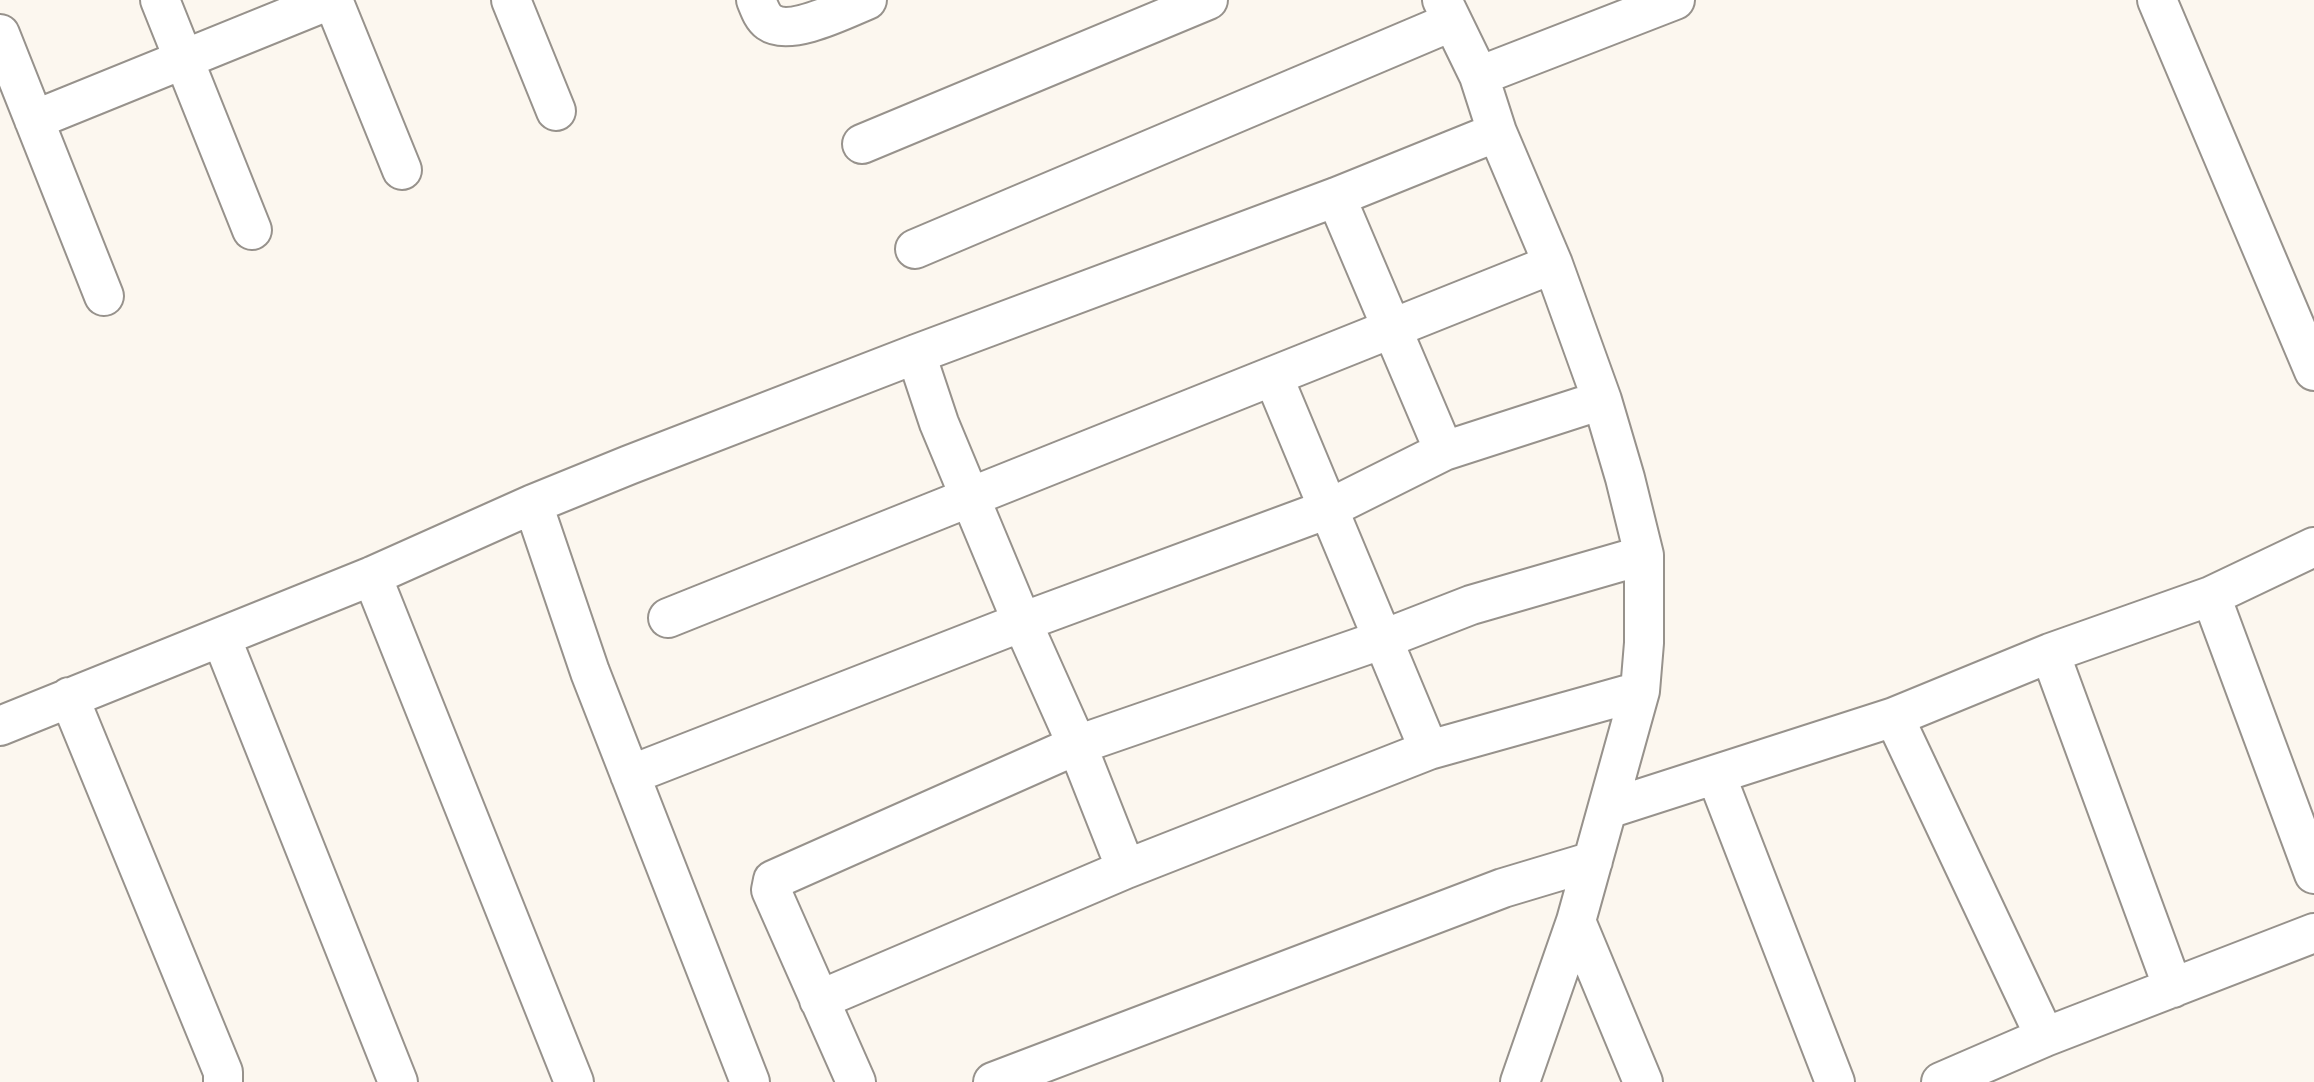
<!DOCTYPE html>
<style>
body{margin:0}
canvas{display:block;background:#fcf7ef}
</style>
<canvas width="2314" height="1082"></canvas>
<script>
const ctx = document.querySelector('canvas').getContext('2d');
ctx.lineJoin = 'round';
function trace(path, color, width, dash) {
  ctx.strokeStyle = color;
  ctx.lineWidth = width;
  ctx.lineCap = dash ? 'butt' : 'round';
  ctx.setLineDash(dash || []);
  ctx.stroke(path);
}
const minor = new Path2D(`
 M160,0l92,230
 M333,0l69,170
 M511,0l45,111
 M756,0c3,7 6,17 13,22 21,15 76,-13 98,-22
 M1442,0l37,76 18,56 56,132 49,136 23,78 19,77v88l-4,48 -64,230 -56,161
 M2157,0l157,371
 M0,34l104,262
 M1479,76l196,-76
 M34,120l296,-120
 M862,144l346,-144
 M1336,197l108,254
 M915,249l536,-227
 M916,354l23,69 83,199 55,123 49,124
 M1273,376l156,374
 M533,504l57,168 160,410
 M372,576l202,506
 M2211,596l103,278
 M668,618l885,-354
 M221,637l177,445
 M2050,653l123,335
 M69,697l154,375v10
 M1894,717l151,320
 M0,726l372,-150 161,-72 96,-39 287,-111 420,-157 161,-65
 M630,775l392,-153 306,-113 116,-58 158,-51
 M1716,775l119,307
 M1608,809l286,-92 156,-64 161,-57 103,-49
 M1576,921l67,161
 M819,1000l307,-131 303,-119 211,-59
 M856,1082l-85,-192 2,-10 304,-135 304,-105 90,-35 173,-50
 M993,1082l510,-194 90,-27
 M1941,1082l104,-45 269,-104`);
trace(minor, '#97928c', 42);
trace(minor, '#fff', 38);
</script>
